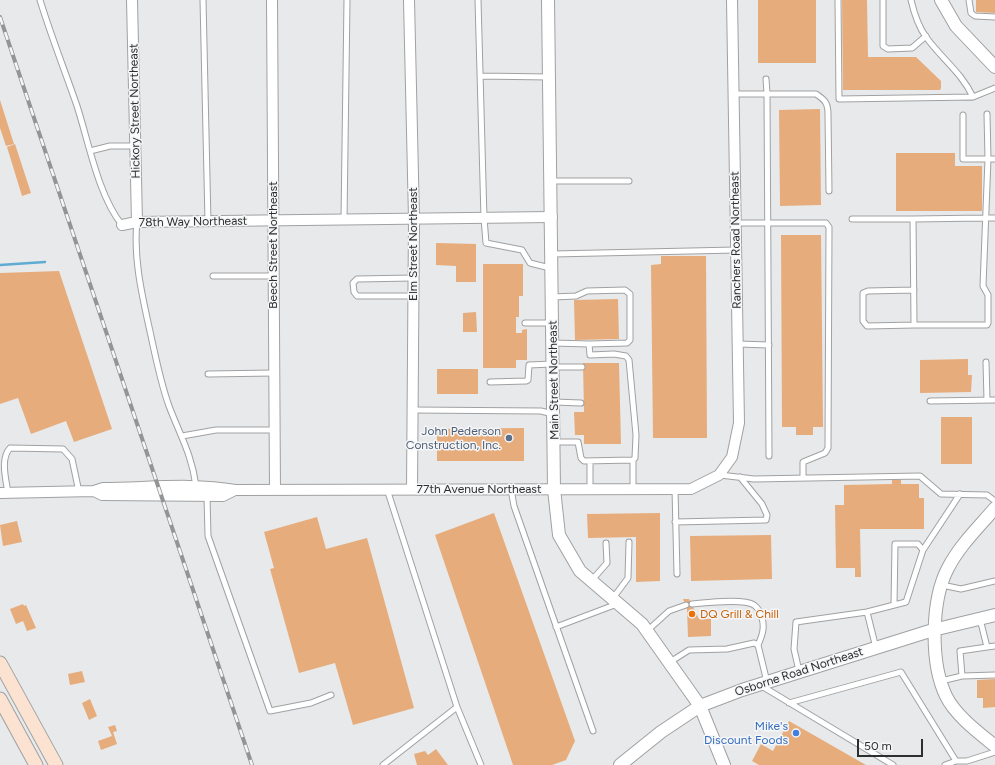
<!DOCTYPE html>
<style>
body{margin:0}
#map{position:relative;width:995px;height:765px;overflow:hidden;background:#e8e9eb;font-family:Figtree,sans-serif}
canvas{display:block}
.scale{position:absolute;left:857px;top:739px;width:66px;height:18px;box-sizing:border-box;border:2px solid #2d2e2e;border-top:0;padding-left:5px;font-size:12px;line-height:14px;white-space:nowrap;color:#2d2e2e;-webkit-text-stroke:3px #f5f6f8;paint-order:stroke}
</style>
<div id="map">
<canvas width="995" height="765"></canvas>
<div class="scale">50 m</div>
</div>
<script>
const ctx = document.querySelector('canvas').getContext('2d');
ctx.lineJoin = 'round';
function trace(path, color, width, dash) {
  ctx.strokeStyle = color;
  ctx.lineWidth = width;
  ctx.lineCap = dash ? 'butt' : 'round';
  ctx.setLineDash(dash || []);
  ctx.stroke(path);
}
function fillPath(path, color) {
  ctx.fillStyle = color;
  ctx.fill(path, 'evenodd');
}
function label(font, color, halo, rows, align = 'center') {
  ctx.font = font + ' Figtree,sans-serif';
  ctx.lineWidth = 3;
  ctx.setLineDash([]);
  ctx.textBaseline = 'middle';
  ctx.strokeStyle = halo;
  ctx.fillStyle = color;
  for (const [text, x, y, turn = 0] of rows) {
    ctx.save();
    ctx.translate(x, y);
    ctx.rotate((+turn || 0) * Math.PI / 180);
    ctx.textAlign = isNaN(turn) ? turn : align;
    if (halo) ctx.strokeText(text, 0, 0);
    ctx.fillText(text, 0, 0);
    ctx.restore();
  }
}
trace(new Path2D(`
 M0,265l45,-3`), '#5eacd2', 2.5);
fillPath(new Path2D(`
 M758,0h58v63h-58z
 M842,0h25l1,57h48l25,24v7l-1,2h-97z
 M976,0h19v13l-19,-1z
 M0,100l14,44 -8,2 -6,-18z
 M820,109l1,96 -41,1 -1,-96z
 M15,144l16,49 -9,3 -15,-49z
 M896,153h59v13h27v45h-86z
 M781,235h40l2,192h-10v8h-17v-8h-14z
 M436,243l40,1v38h-20v-16l-20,-1z
 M661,256h45l1,182h-54l-2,-173 10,-1z
 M483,264h40v32h-4v21h-3v16h6v-3l5,-1v31h-11v8h-33z
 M59,271l53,158 -38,13 -8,-21 -35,13 -13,-36 -18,6v-131z
 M618,299l1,40 -44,1 -1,-40z
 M476,312l1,20h-14v-19z
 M968,359v16h4l-1,17 -51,1v-33z
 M583,363h36l2,81h-37v-9h-9l-1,-23h10z
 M437,369h41v25h-41z
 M941,417h31v47h-31z
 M524,428v33h-87v-32z
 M892,480h9v4h18v14h5v31h-64l1,48h-6v-9h-19l-1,-63h9v-20l48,-1z
 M494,513l81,228 -9,19 -14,5h-39l-78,-230z
 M660,513v68l-24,1v-45l-48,1 -1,-24z
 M317,517l9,32 41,-11 47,170 -61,17 -18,-62 -36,10 -29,-104 4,-1 -10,-36z
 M17,521l5,21 -19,4 -3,-21z
 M771,535l1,44 -81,2 -1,-45z
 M683,599h6l10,20h12v17l-23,1 -1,-28z
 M23,604l1,2 2,-1 10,23 -9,3 -4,-10 -7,3 -6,-15z
 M82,671l3,11 -15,3 -2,-11z
 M995,679v28l-12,1v-10h-6v-18z
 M90,699l7,17 -8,4 -7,-17z
 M789,721l77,44h-107l-7,-4 9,-17 12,7z
 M115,725l2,6 -4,1 4,12 -16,6 -3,-9 14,-5 -4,-9z
 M436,749l12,16h-31l-3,-11 11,-3 3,4z`), '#e7ac7b');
const service = new Path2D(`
 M40,0c11,36 25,71 37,106 12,37 21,89 45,119
 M203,0l5,222
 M478,0l6,218 2,25 36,7 8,13 20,5
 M838,0l1,99 134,-2 22,-9
 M883,0v46l5,3 24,-1 14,-12
 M911,0c3,13 7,26 15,37 15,21 36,36 47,60
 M969,0l2,13 4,3 20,1
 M480,76l69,1
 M766,79l1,14 2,363
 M734,94h82c9,6 12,9 12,20l1,77
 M987,114l1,45 -5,127 5,9v28l-1,2h-73l-1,-106 72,-1h10
 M963,115v44h32
 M90,151l20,-5h25
 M552,181h77
 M852,219h61
 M344,220l3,-220
 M137,222c-4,38 6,77 14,114 5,23 10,48 18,70 11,29 23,49 27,80
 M736,223h90l3,4 -1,221 -3,5 -22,9v16
 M553,254l183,-4
 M213,276h60
 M413,278l-56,1 -4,4 1,9 3,4h56
 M914,290l-46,1 -5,2v28l4,5 47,-1
 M553,297l23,-1 11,-5 38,-1 5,4v46l-3,3 -38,1
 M525,323h27
 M553,343l36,1 1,11 24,-1 12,2 3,4 7,75 -1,23 -2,2 -49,1 -3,-3 -3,-16h-24
 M738,344l31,1
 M986,362l1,38
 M553,367h29
 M208,374l66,-1
 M490,382l36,-1 2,-1 1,-15 23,-1
 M930,401l65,-1
 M554,402l27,1
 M413,410l128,1 12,3
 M182,436l34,-6h58
 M720,475l34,4 166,-3 21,18 46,1 8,6
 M387,489l70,218 24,58
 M511,489l3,17 79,225
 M590,489v-28
 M633,489v-29
 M675,489l2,85
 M8,493c-2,-14 -8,-34 2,-45l53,1 9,10 7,33
 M207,496l1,40 62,175 41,-8 20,-8
 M675,522l91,-2 1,-5 -5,-11 -22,-27
 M592,580l15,-17 -1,-20
 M942,585l19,4 34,-8
 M613,598l15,-20 1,-36
 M692,604c13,-1 51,-6 62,1 4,3 7,9 8,13 3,10 0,18 -4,27
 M894,605l1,-61h23l5,6
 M867,612l9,36
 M980,619l7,28 8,-1
 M556,627l61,-23
 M647,631l22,-20 17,-6
 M670,662l19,-12 38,-1 27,-6 4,2 9,37
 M799,671l-5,-22 2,-27 71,-10 39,-10 17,-52 37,-56
 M962,676l-2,-25 27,-4
 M941,681l21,-5 33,-1
 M760,685l133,80
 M789,703l112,-31 55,89h11l28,-9
 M383,765l74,-58
 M945,765l11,-4`);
const minor = new Path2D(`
 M132,0l5,222
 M272,0l3,489
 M409,0l5,219 -2,270
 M122,225l15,-3 415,-5
 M94,491l8,4 121,1 12,-6
 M0,493l94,-2 9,-3c43,0 89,-6 132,2l456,-1 28,-14 13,-18 7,-34 -7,-423`);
const tertiary = new Path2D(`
 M548,0l6,489 5,46 21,36 62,53 58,82 24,59
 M941,0l15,26 39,41
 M995,508c-17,20 -35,37 -47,60 -17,32 -18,95 -2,128 9,19 33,37 49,50
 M620,765l41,-33 39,-26 42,-16 191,-60 62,-15`);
const secondary = new Path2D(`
 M0,663l56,102
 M0,699l36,66`);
trace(service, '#a0a1a2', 7);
trace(minor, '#a0a1a2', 12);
trace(tertiary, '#a0a1a2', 14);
trace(secondary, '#a0a1a2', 15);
trace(service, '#fff', 5);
trace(minor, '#fff', 10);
trace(tertiary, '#fff', 12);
trace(secondary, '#fbe2d1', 13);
const rail = new Path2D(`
 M0,17l252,748`);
trace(rail, '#939495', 4);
trace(rail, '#f5f6f8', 2.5, [8]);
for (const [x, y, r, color] of [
 [509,438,4,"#5c6f8a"],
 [692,614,4,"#e8710a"],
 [796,733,4,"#3f7fe0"]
]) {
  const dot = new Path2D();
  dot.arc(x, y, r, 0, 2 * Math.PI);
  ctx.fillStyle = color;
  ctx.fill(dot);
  trace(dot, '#f5f6f8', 1.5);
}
label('12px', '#2d2e2e', '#f5f6f8', [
 ["Hickory Street Northeast",135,111,-91],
 ["78th Way Northeast",193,222,-1],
 ["Ranchers Road Northeast",736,240,-91],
 ["Elm Street Northeast",413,244,-90],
 ["Beech Street Northeast",273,245,-90],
 ["Main Street Northeast",554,380,-91],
 ["77th Avenue Northeast",479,489],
 ["Osborne Road Northeast",799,672,-18]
]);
label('12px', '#4e5e75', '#f5f6f8', [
 ["John Pederson",501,431],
 ["Construction, Inc.",501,445]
], 'right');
label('12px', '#c56008', '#f5f6f8', [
 ["DQ Grill & Chill",700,614]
], 'left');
label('12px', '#366cbe', '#f5f6f8', [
 ["Mike's",788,726],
 ["Discount Foods",788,740]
], 'right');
</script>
